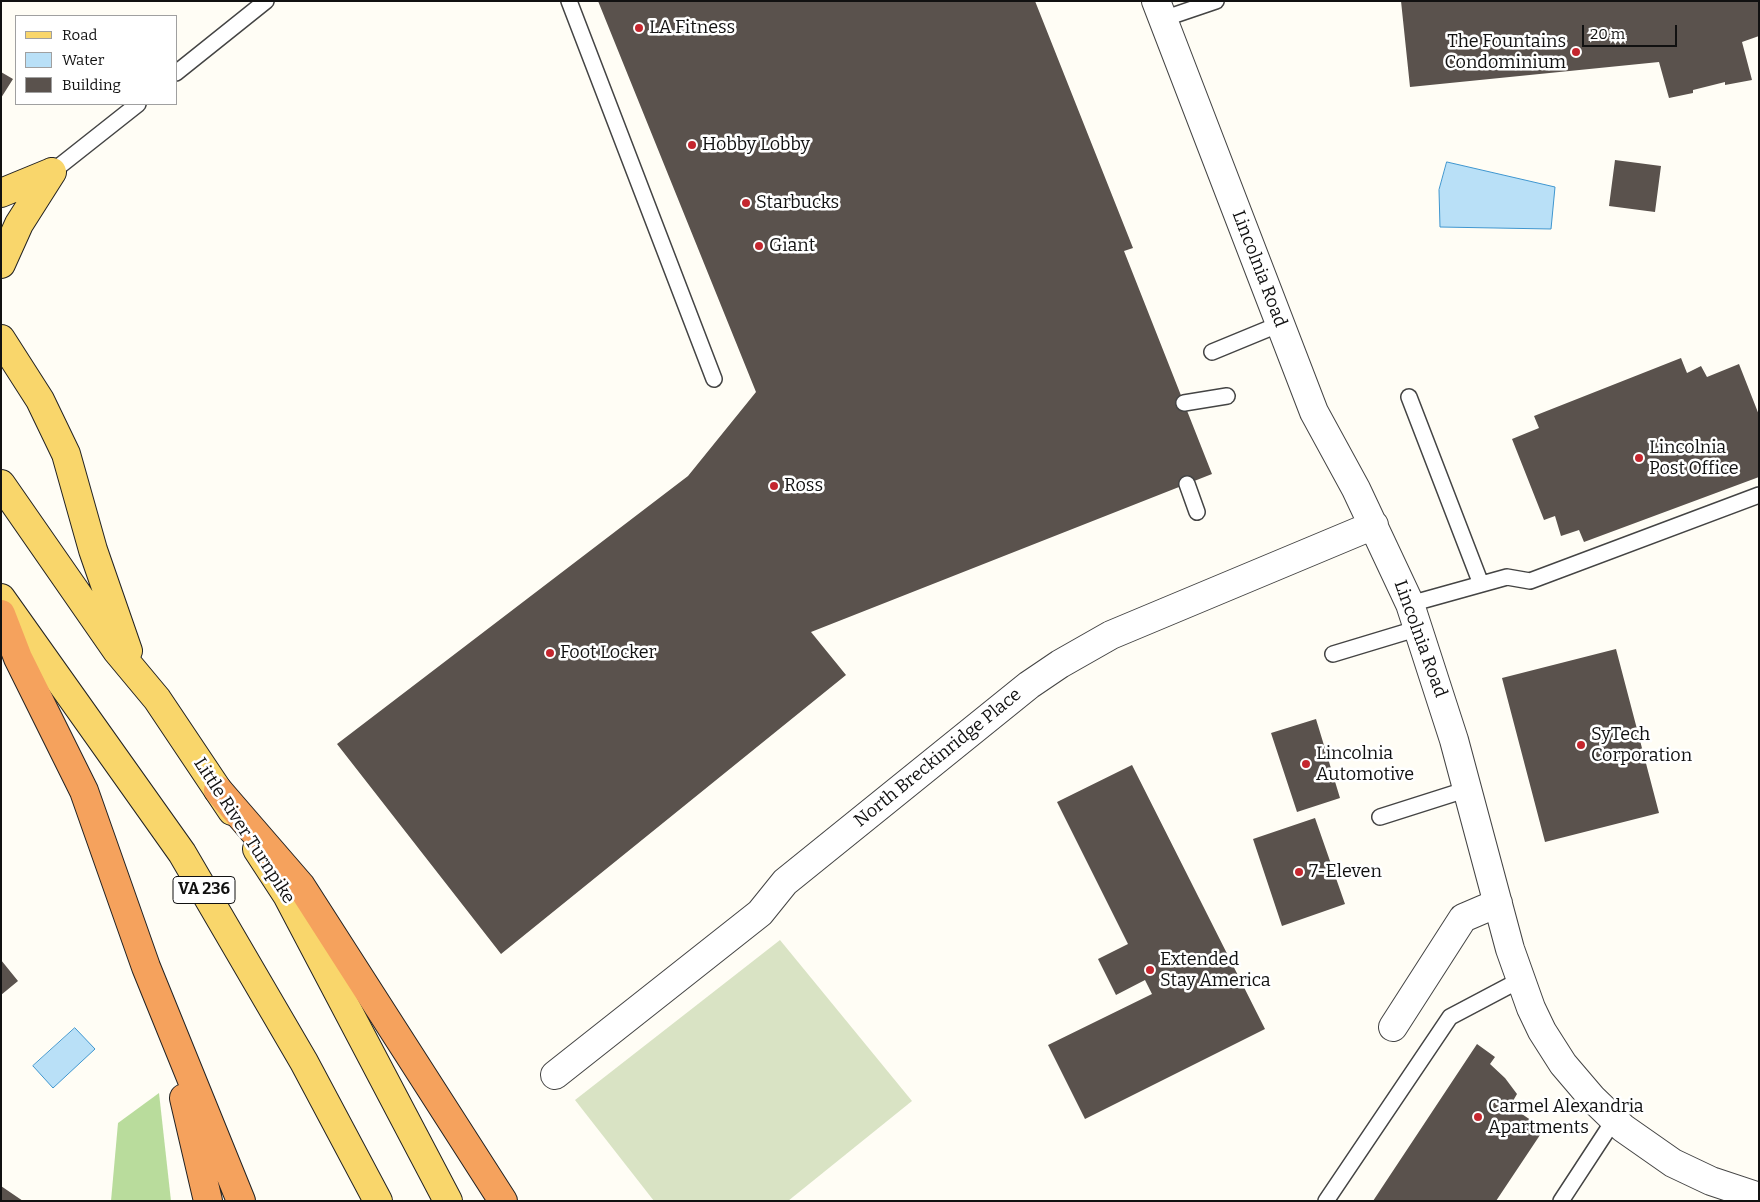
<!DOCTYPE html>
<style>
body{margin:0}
#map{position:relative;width:1760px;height:1202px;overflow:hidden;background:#fffdf5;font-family:Bitter,serif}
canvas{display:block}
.frame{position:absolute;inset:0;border:2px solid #111;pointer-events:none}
.legend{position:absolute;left:15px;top:15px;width:162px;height:90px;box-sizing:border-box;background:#fff;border:1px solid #a0a0a0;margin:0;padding:6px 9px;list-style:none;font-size:15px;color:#111}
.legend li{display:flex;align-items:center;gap:10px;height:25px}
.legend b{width:25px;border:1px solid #a0a0a0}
.scale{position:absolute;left:1582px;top:25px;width:95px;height:22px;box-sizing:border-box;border:2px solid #111;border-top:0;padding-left:6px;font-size:15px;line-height:18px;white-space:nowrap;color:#111;-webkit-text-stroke:4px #fff;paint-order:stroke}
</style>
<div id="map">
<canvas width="1760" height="1202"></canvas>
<div class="frame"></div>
<ul class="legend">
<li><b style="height:6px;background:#f9d66b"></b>Road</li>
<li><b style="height:14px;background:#b9e0f7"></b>Water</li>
<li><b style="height:14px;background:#5a524d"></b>Building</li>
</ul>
<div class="scale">20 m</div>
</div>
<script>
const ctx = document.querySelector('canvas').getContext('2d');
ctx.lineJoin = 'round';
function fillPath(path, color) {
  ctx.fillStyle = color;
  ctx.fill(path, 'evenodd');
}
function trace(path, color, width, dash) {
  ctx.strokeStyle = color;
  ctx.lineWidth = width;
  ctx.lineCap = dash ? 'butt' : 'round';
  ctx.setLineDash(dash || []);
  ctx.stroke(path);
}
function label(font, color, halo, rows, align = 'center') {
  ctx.font = font + ' Bitter,serif';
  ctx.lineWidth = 5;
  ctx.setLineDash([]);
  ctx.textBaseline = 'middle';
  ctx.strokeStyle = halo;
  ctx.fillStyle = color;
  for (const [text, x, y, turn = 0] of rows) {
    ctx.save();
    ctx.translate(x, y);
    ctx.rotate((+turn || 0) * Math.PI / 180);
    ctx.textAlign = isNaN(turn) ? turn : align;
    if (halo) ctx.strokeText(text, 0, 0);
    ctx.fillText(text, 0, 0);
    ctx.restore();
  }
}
fillPath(new Path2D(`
 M159,1093l12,108h-60l7,-78z`), '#b9dc9c');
fillPath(new Path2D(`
 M780,940l132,161 -124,100h-134l-79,-101z`), '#d9e3c4');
const water = new Path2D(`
 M1447,162l108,25 -4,42 -111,-2 -1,-37z
 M75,1028l20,21 -42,39 -20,-22z`);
fillPath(water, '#b9e0f7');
trace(water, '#3f96cf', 1);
fillPath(new Path2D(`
 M598,1h437l98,247 -9,3 88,223 -401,158 35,43 -345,279 -164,-210 351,-268 68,-84z
 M1401,1h358v35l-17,6 10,38 -27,5v-3l-32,8v3l-24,5 -10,-36 -249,25z
 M1,72l12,7 -12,19z
 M1615,160l46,6 -6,46 -46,-6z
 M1681,358l6,15 14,-7 6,11 32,-13 20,51v62l-175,65 -5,-12 -18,6 -6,-20 -11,4 -32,-81 27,-11 -5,-12z
 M1616,649l43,164 -114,29 -43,-164z
 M1316,719l24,79 -43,14 -26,-79z
 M1132,765l133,264 -180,90 -37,-74 104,-51 -7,-14 -29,15 -18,-36 30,-15 -71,-142z
 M1315,818l30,86 -63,22 -29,-87z
 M1,960l17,21 -17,14z
 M1477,1044l18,13 -5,7 15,14 12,16 -7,12 34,23 -48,72h-123z
 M1,1186l22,15h-22z`), '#5a524d');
const service = new Path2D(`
 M569,1l145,378
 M1163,19l53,-18
 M176,73l90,-72
 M52,172l86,-68
 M1212,352l68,-28
 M1409,397l72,187
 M1184,403l43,-7
 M1187,484l10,28
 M1410,604l97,-27 23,4 229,-86
 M1333,654l86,-26
 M1380,817l88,-28
 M1326,1201l124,-184 70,-37
 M1561,1201l53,-81`);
const minor = new Path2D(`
 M1156,1l158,411 42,77 54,115 44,136 56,209 21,59 11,23 21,33 29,34 31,30 50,35 38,18 48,16
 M1393,1027l70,-109 35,-15
 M555,1075l205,-162 25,-31 244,-197 31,-21 51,-29 263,-110`);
const primary = new Path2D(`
 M1,193l51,-21
 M1,264l18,-40 33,-52
 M1,339l39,61 26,54 27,96 35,101
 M1,484l116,167 40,48 75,112
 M1,598l181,255 122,209 74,139
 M257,849l30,46 161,306`);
const motorway = new Path2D(`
 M1,614l17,44 66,133 62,176 95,234
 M218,790l83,96 202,315
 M184,1098l24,103`);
trace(service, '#444', 18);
trace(minor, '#444', 30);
trace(primary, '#222', 30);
trace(motorway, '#222', 30);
trace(service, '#fff', 15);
trace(minor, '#fff', 28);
trace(primary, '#f9d66b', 28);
trace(motorway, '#f5a25d', 28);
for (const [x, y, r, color] of [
 [639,28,5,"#c4262e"],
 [1576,52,5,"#c4262e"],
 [692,145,5,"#c4262e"],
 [746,203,5,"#c4262e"],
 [759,246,5,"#c4262e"],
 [1639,458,5,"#c4262e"],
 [774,486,5,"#c4262e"],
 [550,653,5,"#c4262e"],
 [1581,745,5,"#c4262e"],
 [1306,764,5,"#c4262e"],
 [1299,872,5,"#c4262e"],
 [1150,970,5,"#c4262e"],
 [1478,1117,5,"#c4262e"]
]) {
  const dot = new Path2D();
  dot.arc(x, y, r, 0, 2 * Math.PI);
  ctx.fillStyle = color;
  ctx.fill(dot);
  trace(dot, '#fff', 2);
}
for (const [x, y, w] of [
 [204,890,62]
]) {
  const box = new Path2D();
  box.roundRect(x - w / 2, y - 13.5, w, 27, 4);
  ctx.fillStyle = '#fff';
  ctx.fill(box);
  trace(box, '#111', 1);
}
label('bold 16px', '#111', null, [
 ["VA 236",204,890]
]);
label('18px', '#111', '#fff', [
 ["LA Fitness",649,28],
 ["The Fountains",1566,42,"right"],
 ["Condominium",1566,63,"right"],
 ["Hobby Lobby",702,145],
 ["Starbucks",756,203],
 ["Giant",769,246],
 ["Lincolnia",1649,448],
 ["Post Office",1649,469],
 ["Ross",784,486],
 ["Foot Locker",560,653],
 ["SyTech",1591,735],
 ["Corporation",1591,756],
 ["Lincolnia",1316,754],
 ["Automotive",1316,775],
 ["7-Eleven",1309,872],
 ["Extended",1160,960],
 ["Stay America",1160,981],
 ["Carmel Alexandria",1488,1107],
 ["Apartments",1488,1128]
], 'left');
label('18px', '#111', '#fff', [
 ["Lincolnia Road",1259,269,69],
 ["Lincolnia Road",1420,639,70],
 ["North Breckinridge Place",938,758,-39],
 ["Little River Turnpike",244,831,57]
]);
</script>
